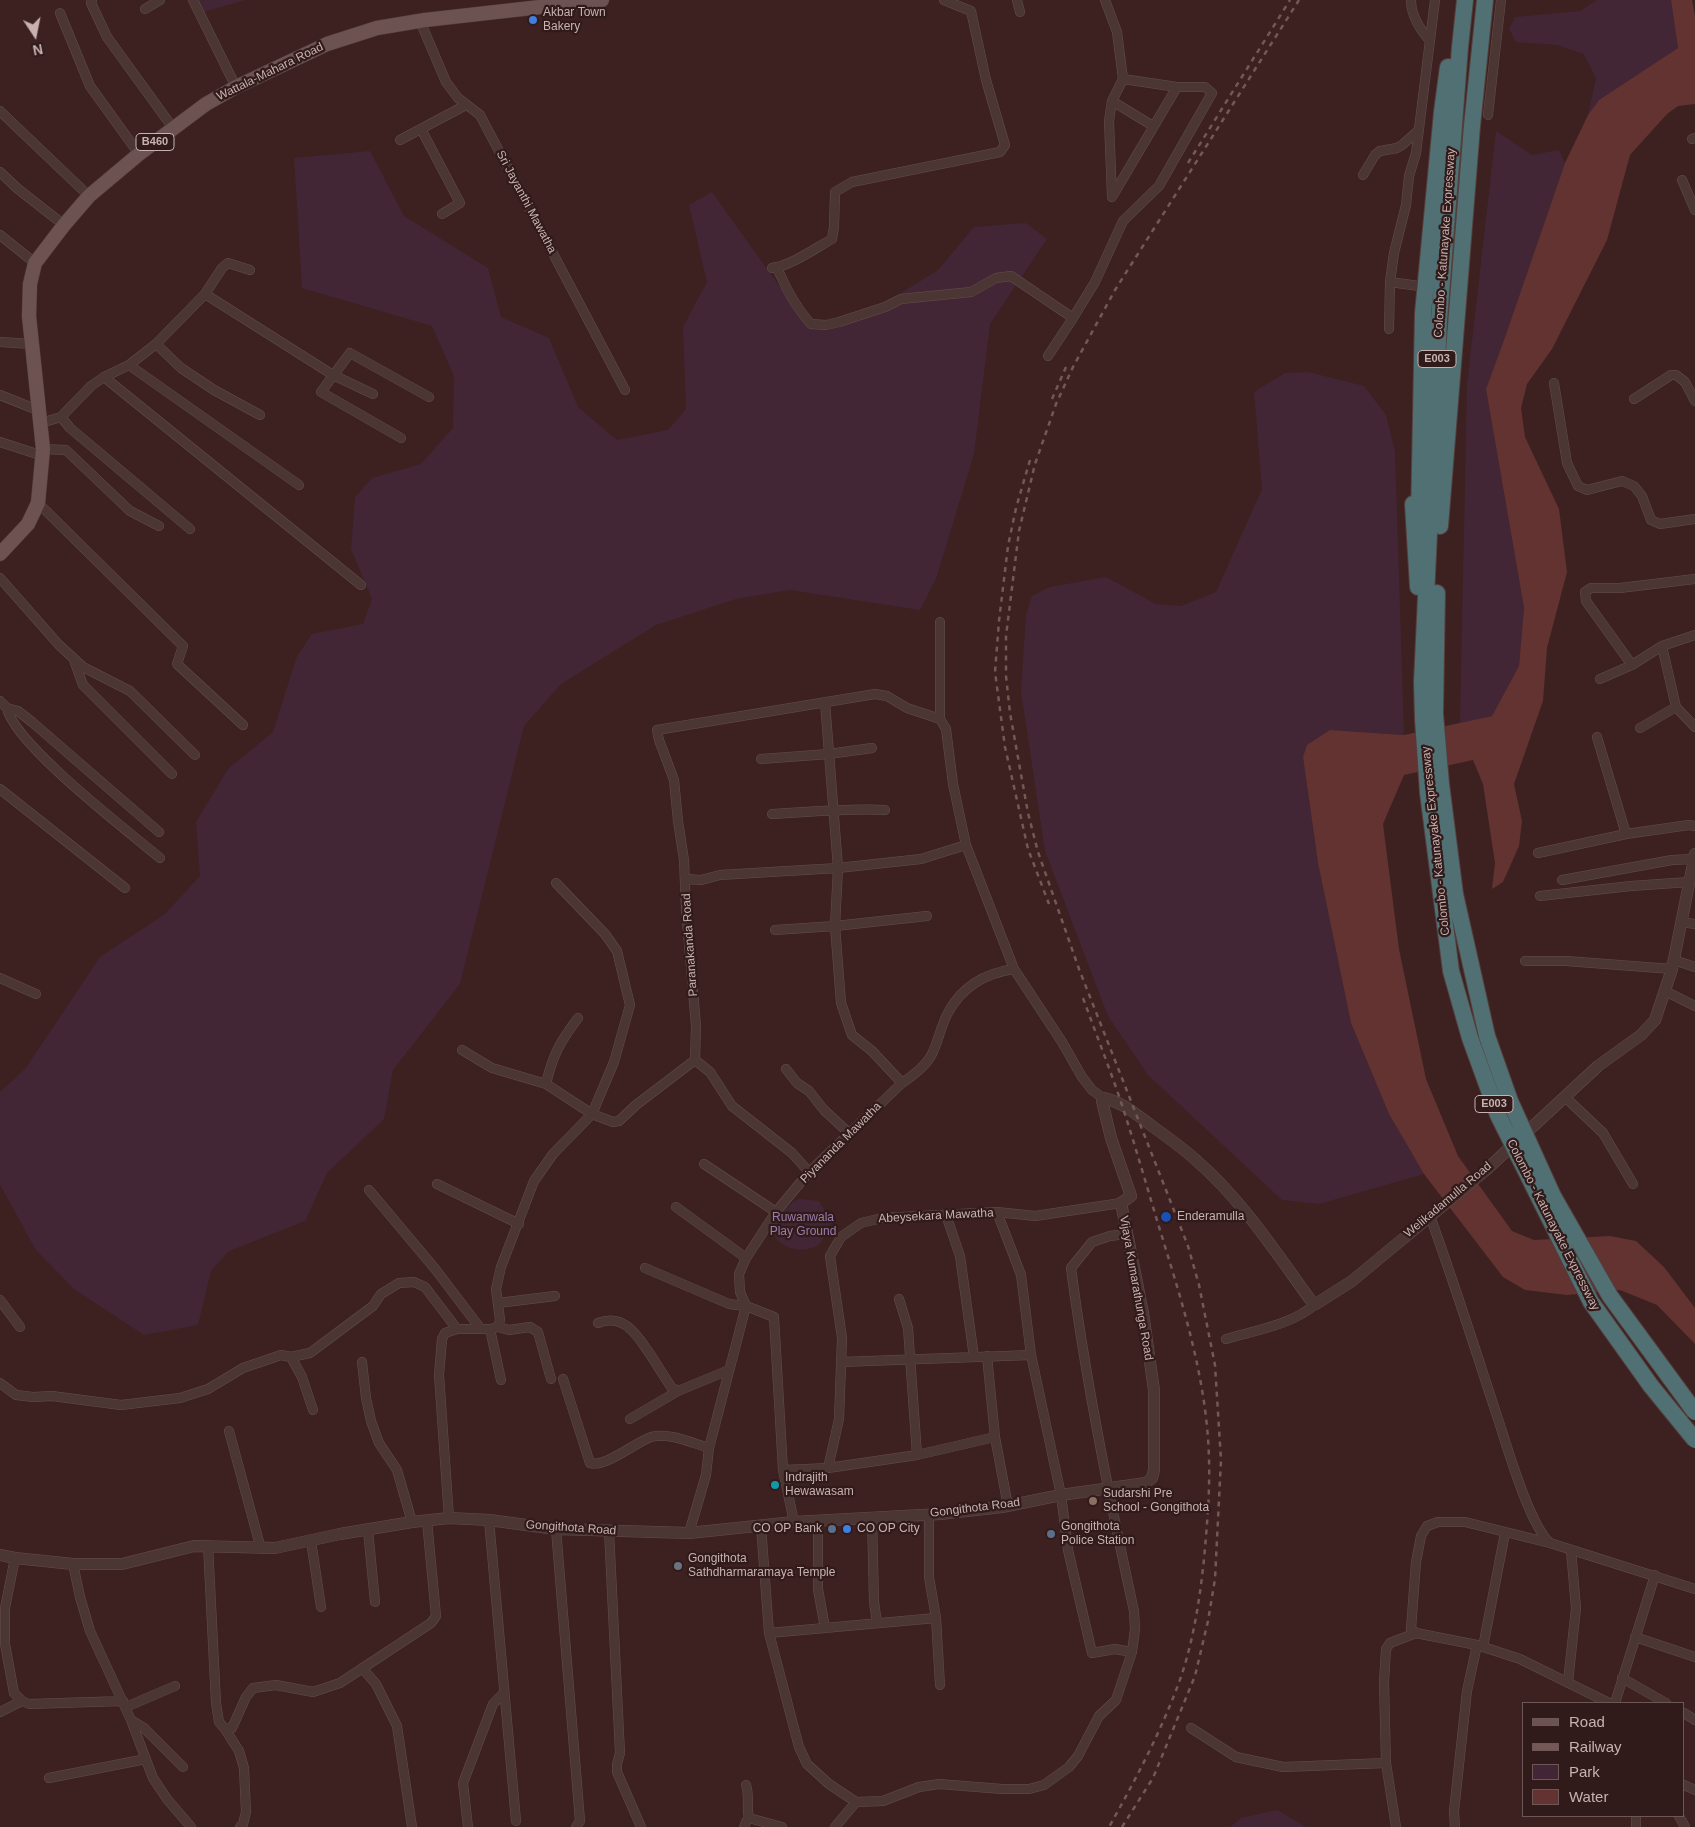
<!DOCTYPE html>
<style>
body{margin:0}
#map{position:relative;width:1695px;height:1827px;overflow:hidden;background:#3c2120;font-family:Helvetica,sans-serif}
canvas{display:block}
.legend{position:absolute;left:1522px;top:1702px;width:162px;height:115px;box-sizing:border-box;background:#311b1a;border:1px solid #6d5756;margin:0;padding:6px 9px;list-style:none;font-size:15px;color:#c8b1af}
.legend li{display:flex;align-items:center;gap:10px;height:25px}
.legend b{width:25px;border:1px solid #6d5756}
.north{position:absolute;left:10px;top:10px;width:50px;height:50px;-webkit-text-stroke:4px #311b1a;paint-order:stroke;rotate:169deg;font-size:14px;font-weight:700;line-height:20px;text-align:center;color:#c8b1af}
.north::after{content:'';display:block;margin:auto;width:18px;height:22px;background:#c8b1af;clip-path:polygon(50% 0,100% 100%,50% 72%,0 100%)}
</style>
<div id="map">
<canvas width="1695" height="1827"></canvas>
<ul class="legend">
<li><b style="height:6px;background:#6c5352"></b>Road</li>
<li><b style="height:6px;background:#745856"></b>Railway</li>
<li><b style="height:14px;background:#422635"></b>Park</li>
<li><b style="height:14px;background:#623331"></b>Water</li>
</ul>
<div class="north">N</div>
</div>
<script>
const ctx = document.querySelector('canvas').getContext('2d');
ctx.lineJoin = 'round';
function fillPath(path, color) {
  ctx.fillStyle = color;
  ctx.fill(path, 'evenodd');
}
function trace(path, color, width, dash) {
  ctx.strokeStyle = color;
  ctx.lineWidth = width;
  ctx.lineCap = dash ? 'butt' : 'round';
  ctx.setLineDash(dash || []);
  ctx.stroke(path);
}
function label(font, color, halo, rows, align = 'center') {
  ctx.font = font + ' Helvetica,sans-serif';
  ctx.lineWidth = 4.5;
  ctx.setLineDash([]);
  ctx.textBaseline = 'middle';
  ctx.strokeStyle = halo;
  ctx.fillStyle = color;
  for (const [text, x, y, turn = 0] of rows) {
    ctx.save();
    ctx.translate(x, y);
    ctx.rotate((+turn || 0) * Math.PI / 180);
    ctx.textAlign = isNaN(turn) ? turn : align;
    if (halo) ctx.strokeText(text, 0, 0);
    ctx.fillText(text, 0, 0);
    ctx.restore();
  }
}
fillPath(new Path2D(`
 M197,0h48l-41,12z
 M1597,0h74l7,48 -78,52 -12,15 8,-37 -12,-24 -27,-9 -41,-3 -7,-13 6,-12 65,-6z
 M1496,131l36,24 27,-5 6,13 -61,177 -18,49 38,219 -5,58 -27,50 -32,7 7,-338z
 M370,151l34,65 84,52 13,49 48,21 29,69 39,33 51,-10 18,-21 -3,-82 24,-45 -18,-77 23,-13 90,126 24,5 51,-15 61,-38 36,-43 52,-4 21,16 -57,85 -16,130 -38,125 -16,31 -130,-20 -54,9 -80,26 -95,59 -37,42 -64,258 -67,86 -9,49 -57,54 -22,48 -76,30 -18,20 -13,54 -54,10 -70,-46 -38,-39 -36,-65v-93l25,-23 75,-112 65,-43 35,-38 -4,-54 32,-53 45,-37 24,-76 15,-22 51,-10 9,-25 -21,-50 4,-52 17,-19 49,-14 32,-36 1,-52 -22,-50 -130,-38 -8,-130z
 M1308,372l56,14 22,29 9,37 9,283 -74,-5 -27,27 15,106 33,160 38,91 35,60 -105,30 -37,-4 -134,-125 -40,-59 -63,-165 -24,-160 5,-76 6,-19 18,-9 56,-10 50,27 25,2 35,-14 46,-103 -8,-97 31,-19z
 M799,1199l20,2 14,23h-3c-3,5 -5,13 -9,18 -18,20 -70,-3 -37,-31 5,-5 8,-10 15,-12z
 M1277,1810l29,17h-76l11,-9z`), '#422635');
fillPath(new Path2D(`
 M1671,0h21l3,16v88l-17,2 -11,8 -37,41 -23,85 -55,109 -25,35 -6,24 4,29 34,72 8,63 -20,76 -4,53 -29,83 8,37 -3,25 -16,36 -11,7 3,-26 -12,-79 -10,-24 -69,15 -21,49 16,125 27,130 32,77 54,75 22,9 76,-4 26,5 28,26 31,41v36l-38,-39 -37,-15 -53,5 -42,-5 -22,-13 -79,-103 -35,-60 -38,-91 -33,-160 -15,-106 4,-12 23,-15 74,5 88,-19 27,-50 5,-58 -38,-219 18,-49 61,-177 23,-48 11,-15 79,-52z`), '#623331');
const minor = new Path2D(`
 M92,0l-1,3 16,34 66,91
 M193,0l43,87
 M1017,0l3,12
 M1105,0l12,32 6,47 -11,22 -3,20 3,76 65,-110
 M1411,0c0,16 9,29 19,41
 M145,9l15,-9
 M60,13l30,73 49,68
 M420,21l26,61 12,16 22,17 145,275
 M1112,101l41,25
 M0,111l89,85
 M1488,115l13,-115
 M421,129l39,74 -18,11
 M1692,139l3,-1
 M400,140l66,-35
 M0,172l18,17 46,36
 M1363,175l12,-20 5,-4 17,-3 5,-3 17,-15
 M1682,180l13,30
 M0,235l35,28
 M775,267c6,6 8,15 12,22 7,13 14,24 24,35l15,1 13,-3 46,-15 16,-8 70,-7 25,-14 15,-2 62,42 -25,38
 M772,268c18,-2 44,-20 60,-29l2,-12 1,-35 17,-10 148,-30 5,-7 -19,-65 -15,-69 -27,-11
 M1390,282l29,4
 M205,294l128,81 40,19
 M1073,318l22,-36 28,-61 36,-35 53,-93 -7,-6h-28l-54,-8
 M1389,329l1,-47 4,-29 12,-48 3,-29 7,-23 19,-153
 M0,342l32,2
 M156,344l25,24 33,22 46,25
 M129,365l170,120
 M104,377l257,208
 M1554,383l13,80 11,23 9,4 35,-9 12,5 8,10 9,24 9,4 35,-5
 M0,395l40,16
 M1634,399l37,-24h5l9,7 10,19
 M61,417l9,11 120,101
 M41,423l20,-6 30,-31 13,-9 25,-12 27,-21 49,-50 17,-26 6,-5 22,7
 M401,438l-80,-46 29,-39 79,44
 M0,442l43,14
 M43,449l23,1 64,61 29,15
 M38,503l145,143 -6,18 66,61
 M0,578l59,67 24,22 47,24 65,64
 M1662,646l14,61 19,20
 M74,660l9,25 89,89
 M1632,665l-46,-64 -1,-9 6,-4h29l75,-9
 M1600,679l32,-14 30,-19 33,-11
 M0,701l7,7 11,3 14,11 127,110
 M825,702l13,166 -3,58 6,77 11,32 20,16 30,32
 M7,708c7,36 121,123 153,150
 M940,719v-97
 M1640,728l36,-21
 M1597,737l29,97 63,-9 6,1
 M761,759l68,-5 43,-6
 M0,789l125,99
 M772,814c38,-2 75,-6 113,-4
 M1538,853l88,-19
 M686,879l15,1 19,-5 118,-7 83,-9 45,-14
 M1562,880l110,-20 21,-1
 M556,883l49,51 12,17 13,54 -16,57 -22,52 21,8 6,-1 17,-16 59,-45 1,-34 -10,-117 -2,-49 -6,-39 -4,-41 -15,-40 -2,-10 218,-36 12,2 20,12 33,11 6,10 7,55 13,61 48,124 48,73 20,35 10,13 11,8
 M1540,896l91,-10 58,-4
 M1681,922l14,2
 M775,930l60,-4 92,-10
 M1674,960l21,7
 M1525,961h41l106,8
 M0,978l36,16
 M1665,991l30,15
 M462,1050l30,18 54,16 46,30 -39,40 -19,27 -33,86 -5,22 4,31 -2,7
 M695,1060l15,12 22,34 60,47 17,19
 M786,1069l11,14 12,8 15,19 26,24
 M546,1084c7,-30 14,-42 32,-66
 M1565,1097l38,36 30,51
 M704,1164l72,48
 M437,1184l82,40
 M369,1190l67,80 44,58
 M676,1207l70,51
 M997,1212l24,63 10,80 30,140 7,55 24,103 23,-4 17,3
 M946,1215l14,41 14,101
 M1430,1216c25,69 47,139 70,209 9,28 30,100 50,118l145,46
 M645,1268l84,36 17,2 28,11 9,153 11,52
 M899,1299l9,29 9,127
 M0,1300l20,27
 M498,1303l57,-7
 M598,1323c26,-10 39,12 52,31 7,11 14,22 21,33l7,4
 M490,1329l11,51
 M1226,1339c31,-9 65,-14 90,-35
 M291,1357l11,20 11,33
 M362,1362l4,36 5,23 8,22 18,27 15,52
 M841,1362l190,-7
 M563,1379l27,84c15,5 46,-21 61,-26 18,-5 41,6 58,11
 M0,1383l16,12 17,2 19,-1 69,9 59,-7 28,-9 35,-21 38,-13 10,2 19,-4 63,-47 8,-12 18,-11 15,-1 11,5 32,42h33l8,-2 11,3 21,-3 8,5 13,47
 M630,1419l48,-28 51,-21
 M229,1431l32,118
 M995,1437l13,69
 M828,1468l11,-49 3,-81 -12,-82 11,-19 20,-14 21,-5 115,-6 38,4 86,-13
 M783,1470l45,-2 89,-13 78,-18 -8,-81
 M929,1515v62l7,41 4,67
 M449,1518l-10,-143 3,-36 3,-6 12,-4
 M872,1518l2,84 3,21
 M489,1520l27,301
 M818,1522v67l7,39
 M761,1526l8,107 30,114 8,17 22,20 27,18 27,-1 36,-14 20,-3 63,5h27l15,-4 25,-18 9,-11 21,-40 17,-16 16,-48 3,-23 -1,-18c-25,-114 -48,-228 -63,-343l21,-26 18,-6 16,-2
 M556,1529l24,292 -4,6
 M368,1530l7,72
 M609,1531l11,222 -3,11v8l24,55
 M689,1533l17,-58 3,-27 37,-142 -6,-14 -1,-18 7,-16 30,-46 33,-40 93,-89c12,-8 24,-17 30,-29 7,-14 9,-30 17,-43 14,-25 38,-38 65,-42
 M311,1541l10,66
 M1550,1543l-85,-21h-27l-11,4 -6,10 -5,26 -5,67 5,4 61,12 43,14 89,44
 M208,1545l8,158 3,19 6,7 14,22 5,17 2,44 -3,12 -3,3
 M15,1558l-10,50v36l9,49 8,8 7,3 94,-3
 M73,1564l7,33 10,34 41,89 22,58 14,21 24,28
 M769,1633l167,-15
 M1635,1637l60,20
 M1483,1647l22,-114
 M362,1668l14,16 21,42 15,101
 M1622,1678l44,25
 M1568,1682l8,-74 -5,-58
 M1615,1703l40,-128
 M126,1707l49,-21
 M0,1712l22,-11
 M1684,1713l11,7
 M131,1720l13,8 39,39
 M1191,1728l45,29 47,10 103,-4
 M225,1729l7,-1 14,-31 7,-9 23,-3 37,7 27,-9 91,-60 5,-7 -9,-95
 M49,1778l97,-19
 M746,1785c4,12 0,21 3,33
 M1684,1785l11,5
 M1636,1816v11
 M1679,1816l6,11
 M468,1827l-5,-44 30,-79 11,-11
 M744,1827l2,-5 3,-4 33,9
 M835,1827l21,-25
 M1396,1827l-10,-64 -2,-81 2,-33 4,-6 26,-10
 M1455,1827l-1,-16 13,-120 10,-46`);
const tertiary = new Path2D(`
 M0,1555l15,3 58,6h49l72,-18 81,2 65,-14 72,-12 37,-4 40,2 67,9 133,4 105,-11 146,-8 62,-7 59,-12 85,-12 6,-5 2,-8v-80l-11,-77 -22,-110 10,-7 -20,-58 -9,-37 1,-3c18,3 34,17 49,28 15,11 31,22 45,35 45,39 80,93 115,141l4,2 36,-23 134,-111 112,-104 43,-31 14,-15 17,-51 23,-115`);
const primary = new Path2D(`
 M0,554l28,-30 10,-21 5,-54 -14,-133 1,-32 5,-21 29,-38 25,-29 50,-42 67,-50 30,-17 91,-43 50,-16 48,-8 177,-20`);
const motorway = new Path2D(`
 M1413,504l5,83
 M1419,516l4,-203 19,-201 6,-45
 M1440,526l32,-400 13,-126
 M1435,714l2,-121
 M1423,719l-1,-37 17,-362 21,-273 5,-47`);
trace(minor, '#644e4c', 10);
trace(tertiary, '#644e4c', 12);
trace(primary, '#523c3b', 15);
trace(motorway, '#543e3c', 18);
trace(minor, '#4c3634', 9);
trace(tertiary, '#4c3634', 11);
trace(primary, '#6c5352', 14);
trace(motorway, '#517073', 16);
trace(new Path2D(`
 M1188,163l102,-163
 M1052,399l14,-32
 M1030,460l-14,48 -8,38 -9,75 -4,51 10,75 23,102 21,55
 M1083,998c13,36 27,71 39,107 12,37 23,75 34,112 24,79 51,159 53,242 1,33 -2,67 -5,100 -4,38 -10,78 -22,115 -19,54 -45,103 -73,153
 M1122,1827l31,-49 42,-102 13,-55 7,-42 6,-119 -6,-95 -16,-80 -11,-39 -109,-277 -41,-117 -10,-39 -18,-100 -4,-37v-40l13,-105 16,-67 21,-60 17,-37 42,-77 184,-290`), '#745856', 2.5, [5, 5]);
const motorwayBridge = new Path2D(`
 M1435,714l6,70 14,110 32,142 23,65 43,95 57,100 85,116
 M1423,719l5,74 23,178 19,67 28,77 93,187 60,84 44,54`);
trace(motorwayBridge, '#543e3c', 18, []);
trace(motorwayBridge, '#517073', 16);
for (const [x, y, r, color] of [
 [533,20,5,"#3f7fe0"],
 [1166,1217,6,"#1a4fb4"],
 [775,1485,5,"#0f9aa8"],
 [1093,1501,5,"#8d6e63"],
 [832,1529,5,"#5c6f8a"],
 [847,1529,5,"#3f7fe0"],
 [1051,1534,5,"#5c6f8a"],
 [678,1566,5,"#6b7280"]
]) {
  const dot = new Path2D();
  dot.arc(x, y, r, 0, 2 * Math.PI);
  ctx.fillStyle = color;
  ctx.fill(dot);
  trace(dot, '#311b1a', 2);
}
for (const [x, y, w] of [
 [155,142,38],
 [1437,359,38],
 [1494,1104,38]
]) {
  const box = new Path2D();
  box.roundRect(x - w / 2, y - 8.5, w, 17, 4);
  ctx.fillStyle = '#311b1a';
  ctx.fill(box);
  trace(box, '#c8b1af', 1);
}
label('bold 11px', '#c8b1af', null, [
 ["B460",155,142],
 ["E003",1437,359],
 ["E003",1494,1104]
]);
label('12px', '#c8b1af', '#311b1a', [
 ["Akbar Town",543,13],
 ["Bakery",543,27],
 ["Enderamulla",1177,1217],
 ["Indrajith",785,1478],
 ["Hewawasam",785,1492],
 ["Sudarshi Pre",1103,1494],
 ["School - Gongithota",1103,1508],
 ["Gongithota",1061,1527],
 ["Police Station",1061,1541],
 ["CO OP Bank",822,1529,"right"],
 ["CO OP City",857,1529],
 ["Gongithota",688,1559],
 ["Sathdharmaramaya Temple",688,1573]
], 'left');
label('12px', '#c8b1af', '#311b1a', [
 ["Wattala-Mahara Road",270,72,-26],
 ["Sri Jayanthi Mawatha",526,202,62],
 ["Colombo - Katunayake Expressway",1445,243,-86],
 ["Colombo - Katunayake Expressway",1436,841,-96],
 ["Paranakanda Road",690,945,-94],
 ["Piyananda Mawatha",841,1143,-45],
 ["Welikadamulla Road",1448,1200,-40],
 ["Abeysekara Mawatha",936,1216,-3],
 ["Colombo - Katunayake Expressway",1553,1225,63],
 ["Vijaya Kumarathunga Road",1136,1288,80],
 ["Gongithota Road",975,1508,-7],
 ["Gongithota Road",571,1528,4]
]);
label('12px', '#9c7caa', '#311b1a', [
 ["Ruwanwala",803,1218],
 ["Play Ground",803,1232]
]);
</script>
